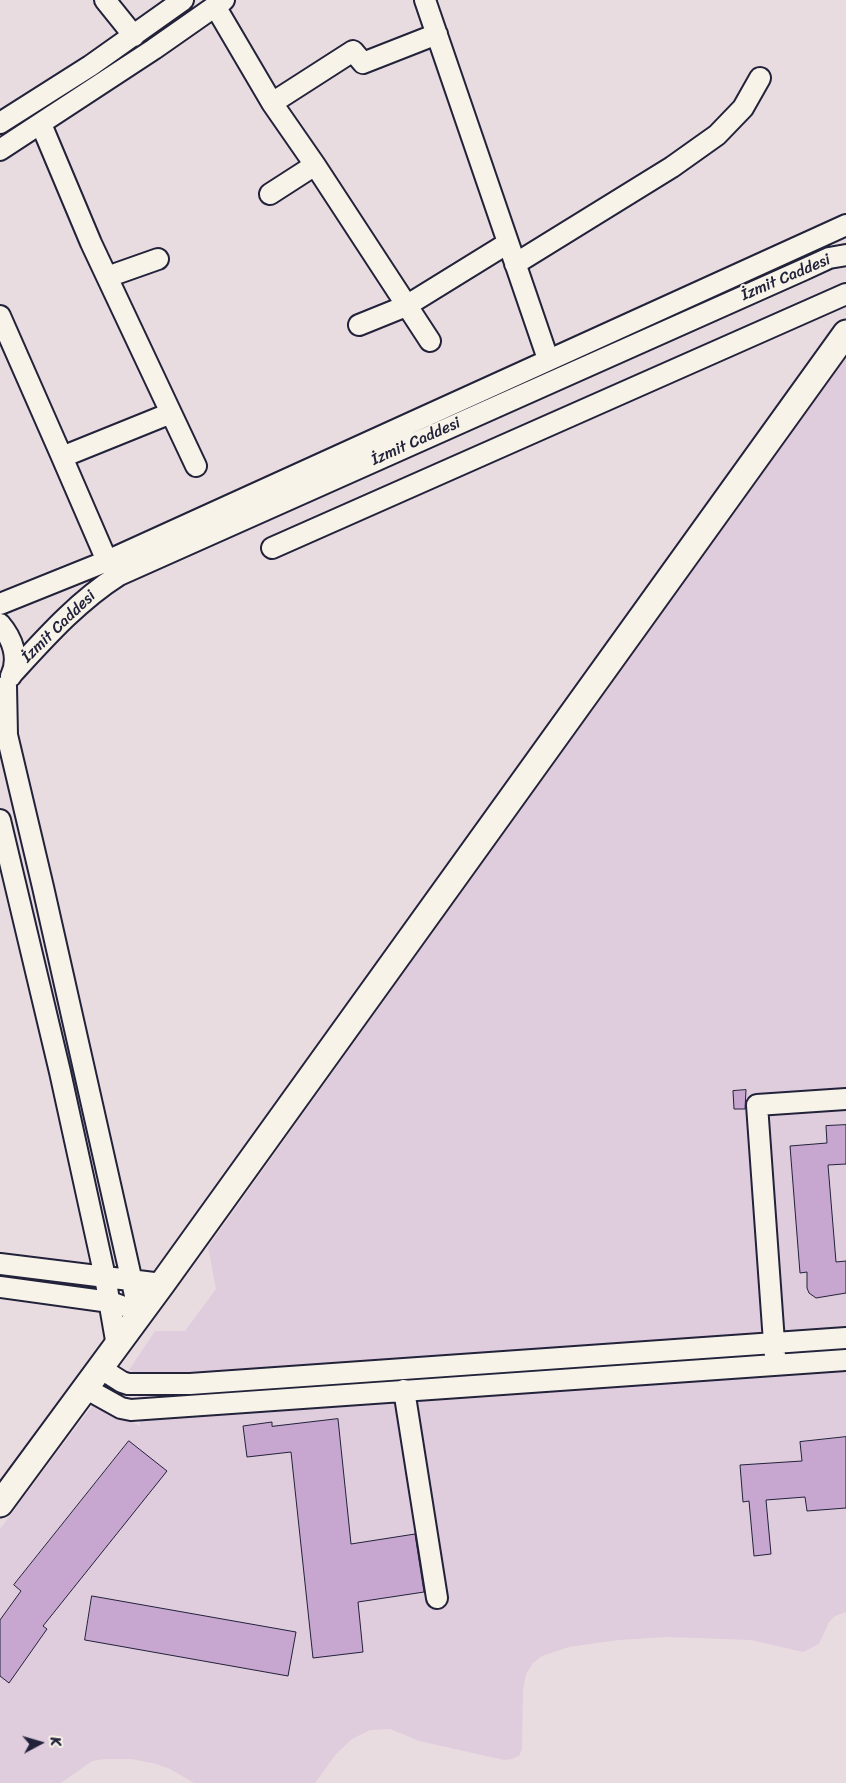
<!DOCTYPE html>
<meta charset="utf-8">
<style>
body{margin:0}
#map{position:relative;width:846px;height:1783px;overflow:hidden;background:#e9dce1;font-family:Sriracha,sans-serif}
canvas{display:block}
.north{position:absolute;left:15px;top:1718px;width:50px;height:50px;-webkit-text-stroke:4px #f7f3e8;paint-order:stroke;rotate:84deg;font-size:14px;font-weight:700;line-height:20px;text-align:center;color:#22223b}
.north::after{content:'';display:block;margin:auto;width:18px;height:22px;background:#22223b;clip-path:polygon(50% 0,100% 100%,50% 72%,0 100%)}
</style>
<div id="map">
<canvas width="846" height="1783"></canvas>
<div class="north">K</div>
</div>
<script>
const ctx = document.querySelector('canvas').getContext('2d');
ctx.lineJoin = 'round';
function fillPath(path, color) {
  ctx.fillStyle = color;
  ctx.fill(path, 'evenodd');
}
function trace(path, color, width, dash) {
  ctx.strokeStyle = color;
  ctx.lineWidth = width;
  ctx.lineCap = dash ? 'butt' : 'round';
  ctx.setLineDash(dash || []);
  ctx.stroke(path);
}
function label(font, color, halo, rows, align = 'center') {
  ctx.font = font + ' Sriracha,sans-serif';
  ctx.lineWidth = 4;
  ctx.setLineDash([]);
  ctx.textBaseline = 'middle';
  ctx.strokeStyle = halo;
  ctx.fillStyle = color;
  for (const [text, x, y, turn = 0] of rows) {
    ctx.save();
    ctx.translate(x, y);
    ctx.rotate((+turn || 0) * Math.PI / 180);
    ctx.textAlign = isNaN(turn) ? turn : align;
    if (halo) ctx.strokeText(text, 0, 0);
    ctx.fillText(text, 0, 0);
    ctx.restore();
  }
}
fillPath(new Path2D(`
 M846,357v1255l-11,4 -6,6 -10,22 -16,8 -52,-12 -83,-3 -50,3 -49,7 -27,9 -9,7 -7,11 -3,16 -1,59 -3,7 -7,3 -8,1 -85,-19 -29,-12 -20,1 -18,9 -16,15 -21,29h-121l-24,-14 -14,-5 -24,-5h-28l-12,2 -31,22h-61v-254l79,-106 16,-20 45,23 -2,-52 -9,-4 26,-39h30l31,-42 -8,-42 187,-262z`), '#dfccdc');
const building = new Path2D(`
 M746,1090l-1,19h-11l-1,-18z
 M846,1125v39l-18,1 8,97 10,-1v32l-30,5 -7,-5 -2,-5v-16l-7,1 -10,-127 37,-3 -1,-17z
 M338,1419l13,125 64,-10 9,58 -66,10 5,50 -50,6 -22,-206 -44,5 -4,-31 29,-4v4z
 M846,1437v71l-39,3 -2,-14 -39,3 5,54 -17,2 -5,-55 -6,1 -3,-37 62,-4 -2,-19z
 M129,1441l38,30 -124,155 4,3 -38,54 -9,-7v-56l21,-29 -7,-6z
 M92,1596l204,36 -8,44 -203,-36z`);
fillPath(building, '#c7a6d0');
trace(building, '#22223b', 1);
const minor = new Path2D(`
 M105,0l29,36
 M425,0l123,359
 M215,6l57,97
 M0,123l90,-57 93,-66
 M41,124l50,119 105,223
 M0,150l154,-101 70,-49
 M270,194l45,-29
 M515,264l157,-97 45,-32 26,-27 17,-30
 M107,277l51,-18
 M0,316l62,141
 M359,325l47,-19 102,-63
 M430,341l-115,-176 -43,-62 81,-52 10,12 74,-29
 M272,548l574,-254
 M107,561l-45,-104 109,-44
 M0,604l107,-43 739,-336
 M0,624c12,14 20,34 11,52
 M13,673c33,-36 65,-72 106,-98l684,-305 26,-12 17,-3
 M6,686l1,49 36,152 96,426
 M0,820l60,252 45,205 12,69
 M0,1264l162,20
 M0,1287l110,15 11,4
 M775,1356l-18,-251 89,-6
 M100,1368l22,14 6,2h62l656,-46
 M85,1388l36,20 10,2 715,-50
 M404,1390l33,208`);
const major = new Path2D(`
 M0,1504l162,-220 684,-951`);
trace(minor, '#22223b', 24);
trace(major, '#22223b', 29);
trace(minor, '#f7f3e8', 20);
trace(major, '#f7f3e8', 25);
label('16px', '#22223b', '#f7f3e8', [
 ["İzmit Caddesi",786,278,-23],
 ["İzmit Caddesi",416,442,-24],
 ["İzmit Caddesi",59,627,-44]
]);
</script>
